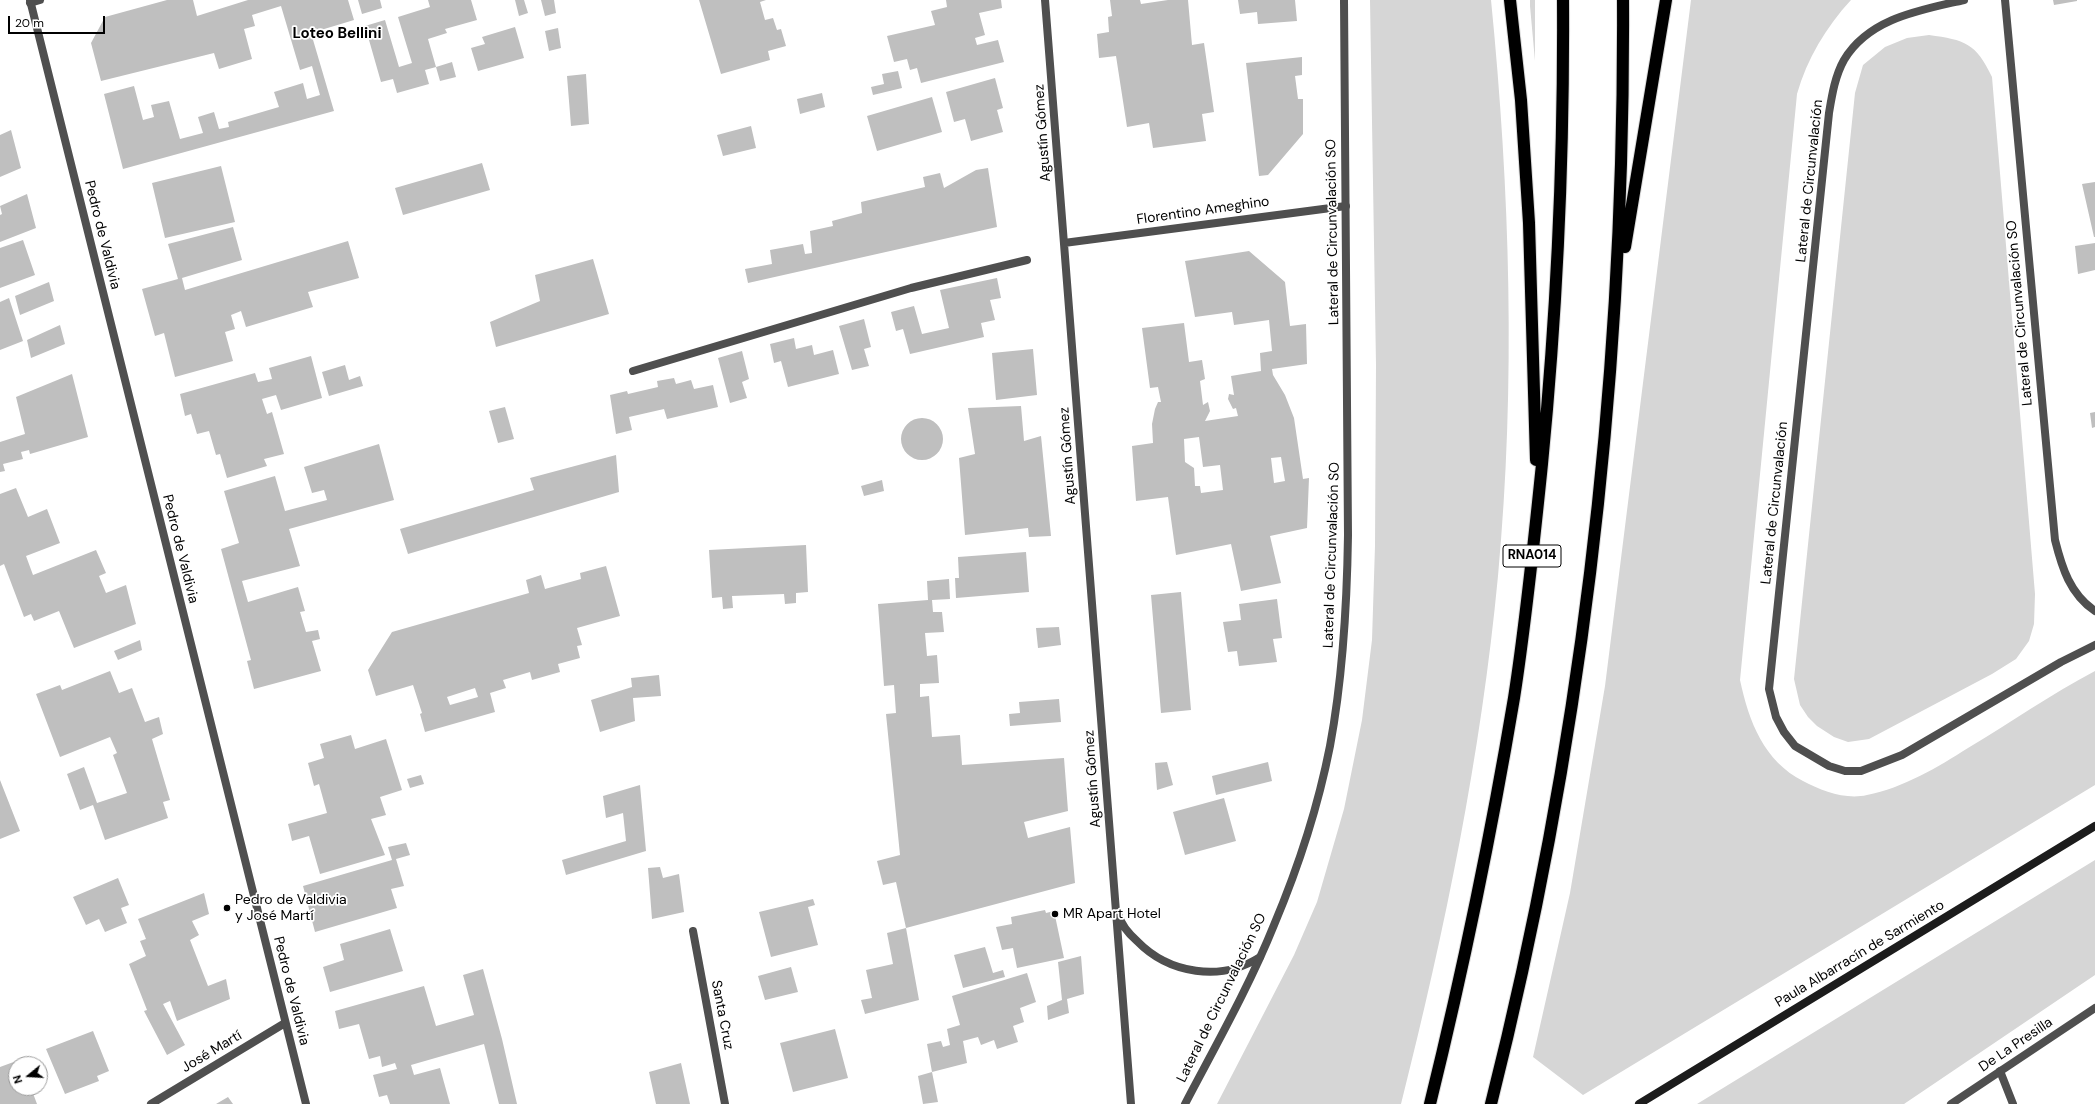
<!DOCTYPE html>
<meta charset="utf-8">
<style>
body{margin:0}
#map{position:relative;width:2095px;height:1104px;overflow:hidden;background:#fff;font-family:"DM Sans",sans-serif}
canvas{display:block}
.north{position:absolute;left:8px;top:1056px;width:40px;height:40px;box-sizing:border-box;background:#fff;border:1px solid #999;border-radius:50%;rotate:252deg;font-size:11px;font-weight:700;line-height:16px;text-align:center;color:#000}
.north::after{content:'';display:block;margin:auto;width:14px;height:18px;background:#000;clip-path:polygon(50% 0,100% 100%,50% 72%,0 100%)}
.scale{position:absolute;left:8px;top:16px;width:97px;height:18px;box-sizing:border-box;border:2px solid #000;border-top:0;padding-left:5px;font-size:12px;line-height:14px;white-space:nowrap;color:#000;-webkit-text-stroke:3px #fff;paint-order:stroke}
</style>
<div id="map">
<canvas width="2095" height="1104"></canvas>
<div class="north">N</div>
<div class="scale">20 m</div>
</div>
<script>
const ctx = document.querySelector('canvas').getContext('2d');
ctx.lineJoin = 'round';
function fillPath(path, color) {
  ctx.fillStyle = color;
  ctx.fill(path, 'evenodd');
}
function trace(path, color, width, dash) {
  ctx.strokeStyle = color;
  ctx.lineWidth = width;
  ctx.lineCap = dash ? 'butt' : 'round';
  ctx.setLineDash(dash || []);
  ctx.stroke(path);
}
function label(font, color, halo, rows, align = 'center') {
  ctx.font = font + ' "DM Sans",sans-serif';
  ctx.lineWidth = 3.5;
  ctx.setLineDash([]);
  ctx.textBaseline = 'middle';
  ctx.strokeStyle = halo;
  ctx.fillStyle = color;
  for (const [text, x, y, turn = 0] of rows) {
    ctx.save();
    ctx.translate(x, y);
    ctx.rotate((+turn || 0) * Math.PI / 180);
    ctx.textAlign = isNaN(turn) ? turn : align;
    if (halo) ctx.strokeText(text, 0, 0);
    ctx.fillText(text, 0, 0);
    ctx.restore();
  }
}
fillPath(new Path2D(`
 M1370,0h121c19,191 25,384 7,576 -17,179 -53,354 -97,528h-184l77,-149 23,-53 27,-93 18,-89 10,-80 3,-94 1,-181z
 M1530,0h5v61l-5,-55z
 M1691,0h160c-25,27 -44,59 -54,94l-57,586c9,42 24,81 63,101 19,10 43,19 64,14 36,-7 71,-28 101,-47 42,-25 83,-54 127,-77v114l-512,310 -50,-38 37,-164 35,-207z
 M1929,35c36,5 47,8 63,42l43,517 -1,30 -5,17 -13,18 -24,15 -123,65 -21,3 -14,-5 -17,-11 -9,-9 -8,-12 -6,-26 61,-586 8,-28 22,-18 22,-9z
 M2095,860v115l-191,129h-207z`), '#d6d6d6');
fillPath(new Path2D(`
 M167,0h26l4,16 51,-16h100l6,20 -43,13 23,78 -211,58 -19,-75 30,-8 9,34 11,-3 -3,-12 18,-4 11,38 23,-6 -5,-16 16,-5 5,17 10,-2 -1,-5 51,-15 -5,-15 29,-9 4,16 13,-4 -8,-29 -12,4 -19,-64 -29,9 3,11 -11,3 8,30 -33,10 -5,-16 -113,28 -10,-38 14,-26z
 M358,0h22l2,8 -20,6z
 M428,0h43l6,20 -32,9 2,4 -19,6 8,28 -11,3 4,14 -32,9 -4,-14 -12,3 -16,-56 20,-6 14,47 13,-4 -14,-46 32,-10z
 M515,0h9l4,13 -9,3z
 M541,0h13l2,13 -11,3z
 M699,0h67l-6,2 5,18 8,-2 4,12 4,-1 5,17 -18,5 2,9 -49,14z
 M946,0h55l1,8 -23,5 6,22 -10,3 2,7 21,-5 6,22 -83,21 -4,-15 -7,2 -3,-11 -13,3 -7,-26 48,-11 -4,-14 16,-4z
 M1110,0h30l1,4 27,-4h20l4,45 12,-2 10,69 -12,2 4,27 -53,7 -4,-25 -22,4 -11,-71 -17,2 -2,-24 12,-2 -1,-15 4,-1z
 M1238,0h57l2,21 -39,3 -1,-12 -17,2z
 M2053,0h24v1l-23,4z
 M515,27l9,31 -46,13 -7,-23 14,-4 -3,-7z
 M558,28l3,20 -12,3 -4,-20z
 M1302,57v18l-7,1 3,23h5v35l-35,41 -9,1 -13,-113z
 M452,62l4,15 -16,4 -4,-14z
 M898,71l4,17 -29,7 -2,-8 13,-3 -2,-10z
 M586,74l3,50 -18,2 -4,-50z
 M995,78l8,30 -6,2 6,22 -32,9 -6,-22 -11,3 -8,-30z
 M822,93l3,14 -25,7 -3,-15z
 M932,97l10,35 -65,19 -10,-35z
 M751,126l5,22 -33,8 -6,-21z
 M11,130l10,38 -21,9v-42z
 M482,163l8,27 -87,25 -8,-27z
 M221,166l14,56 -70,16 -13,-55z
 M988,168l9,59 -249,56 -3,-14 27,-5 -2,-14 33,-6 2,10 7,-1 -2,-22 23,-5 -1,-5 30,-8 -1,-11 64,-15 -2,-10 17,-4 4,15 32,-18z
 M2095,182v55h-1l-12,-53z
 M27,194l9,34 -36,14v-27l2,-1 -2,-8z
 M233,227l9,33 -60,18 3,12 163,-49 11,37 -51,14 5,15 -67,20 -5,-16 -10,4 4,14 -10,3 8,29 -58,16 -11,-44 -9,3 -13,-47 36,-10 -10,-35z
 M23,240l12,35 -35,13v-40z
 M2095,243v27l-17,4 -3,-28z
 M1249,251l36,31 5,44 16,-2 1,40 -35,5 1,6 12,20 9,23 9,61 6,-1 -2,50 -37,8 11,47 -40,8 -10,-47 -55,11 -8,-58 -32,4 -4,-55 21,-3 -1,-19 3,-15 3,-7h3l-3,-15 -8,1 -8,-60 42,-5 5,39 13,-2 3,19 -5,2 3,24 5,-3 2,9 -5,10 33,-5 -2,-8 -3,1 -5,-10 1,-5 5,1 -3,-19 30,-5 -1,-18 12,-2 -3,-31 -35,5 -2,-13 -37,5 -10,-56zM1199,437l4,30 17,-2 3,25 -22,3 -1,-7h-5l-1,-18 -9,-6 -1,-23zM1281,457l4,24 -11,2 -3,-25z
 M593,259l16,55 -113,33 -6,-25 50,-21 -5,-26z
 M997,278l4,20 -11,2 5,20 -14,3 3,14 -74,17 -7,-25 -7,2 -5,-19 23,-6 8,28 27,-6 -9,-38z
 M49,282l5,19 -34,14 -5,-19z
 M9,298l14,43 -23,9v-48z
 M864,319l7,28 -7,2 5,17 -17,4 -13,-44z
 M60,325l5,19 -34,14 -4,-18z
 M794,338l2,11 16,-4 2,10 19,-5 6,24 -51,13 -7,-26 -7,2 -4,-19z
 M1033,349l4,46 -41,5 -4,-47z
 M742,351l7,28 -7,3 5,16 -17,5 -12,-45z
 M311,356l11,42 -41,12 -5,-15 -14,4 5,15 5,-2 12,42 -20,5 3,7 -40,12 -7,-24 -4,1 -7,-24 -12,3 -6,-20 -6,2 -5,-22 75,-21 3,9 14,-3 -3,-11z
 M345,365l4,15 11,-4 3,10 -34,10 -7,-24z
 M72,374l16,63 -58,17 -1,-4 -8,2 2,7 -20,5 2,7 -5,1v-30l25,-8 -9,-37z
 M674,378l2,6 15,-4 3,9 19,-4 5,22 -51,12 -3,-10 -35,8 3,13 -16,4 -6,-39 17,-4 1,3 30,-7 -1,-6z
 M1021,406l3,35 17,-5 10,100 -22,1 -1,-9 -63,7 -6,-77 16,-4 -7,-46z
 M505,407l9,32 -16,4 -9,-32z
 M2095,412v15l-3,1 -2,-15z
 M901 439a21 21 0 1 1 42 0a21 21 0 1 1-42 0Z
 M379,444l15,56 -105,29 11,37 -58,15 6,21 50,-15 7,24 -5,1 6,20 12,-2 2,9 -8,2 9,30 -67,18 -7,-28 4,-1 -30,-111 18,-6 -15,-52 51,-15 10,35 42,-11 -3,-10 -12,3 -8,-26z
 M616,455l3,37 -211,62 -8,-25 134,-39 -4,-12z
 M882,480l2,11 -20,5 -3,-10z
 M16,488l12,29 19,-8 13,34 -34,13 7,19 63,-25 10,23 -7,3 7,17 20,-8 10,39 -62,24 -15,-37 -25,10 -3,-7 -7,3 -20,-53 -4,2v-72z
 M806,545l2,47 -12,1v10l-11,1 -1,-10 -52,2 1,12 -10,1 -1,-12 -10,1 -3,-48z
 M1026,552l3,40 -73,6 -1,-20h4l-1,-21z
 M606,566l14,50 -43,12 5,17 -5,1 3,12 -22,6 2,8 -28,8 -2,-8 -27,8 3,8 -16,5 5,19 -70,20 -5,-18 2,-1 -9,-28 -37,11 -8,-26 24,-38 137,-39 -3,-13 15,-5 4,14 36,-10 -1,-6zM475,688l3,9 -28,8 -3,-8z
 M949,579l1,20 -18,1 1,12h9l2,20 -19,1 2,23 10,-1 2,28 -19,1v13l9,-1 3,41 28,-2 2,30 102,-7 4,53 -44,11 4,16 42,-11 5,56 -169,45 13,72 -54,14 -4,-14 11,-2 -6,-28 27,-6 -6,-31 19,-5 -10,-46 -13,3 -6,-24 23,-6 -14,-141 10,-1 -2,-28 -10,1 -6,-82 50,-4 -1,-19z
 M1181,592l10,118 -30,3 -10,-118z
 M1277,599l5,39 -9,1 4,23 -38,4 -2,-15 -9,1 -5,-30 18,-2 -2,-16z
 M1059,627l2,18 -23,3 -2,-20z
 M140,640l2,10 -24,10 -4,-9z
 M110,671l9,22 13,-5 13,34 14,-5 4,17 -11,5 18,61 -7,2 5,16 -63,22 -12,-35 -13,5 -13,-36 17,-7 13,36 30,-10 -14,-38 4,-2 -7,-16 -50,20 -24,-63 24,-9 2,5z
 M659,675l2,21 -28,2 2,23 -35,11 -9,-32 41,-13 -1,-9z
 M1059,699l2,23 -51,4 -1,-12 11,-1 -1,-11z
 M351,735l4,14 31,-10 16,51 -22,7 6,18 -15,4 14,36 -65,19 -11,-38 -17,5 -4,-17 39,-11 -8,-29 -5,2 -6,-23 16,-5 -4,-14z
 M1167,762l6,23 -16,5 -2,-27z
 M1268,762l4,19 -56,14 -4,-19z
 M421,775l3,9 -14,4 -3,-9z
 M0,780l20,51 -20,8z
 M640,785l6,66 -80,24 -4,-15 64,-19 -3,-28 -17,5 -3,-22z
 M1224,798l12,43 -51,14 -12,-43z
 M406,843l4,12 -14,4 8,27 -13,3 6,19 -82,24 -12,-46 89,-26 -4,-13z
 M660,867l3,11 16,-4 5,38 -32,7 -4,-51z
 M118,878l11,27 -8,3 6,15 -22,9 -6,-13 -13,6 -13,-28z
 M204,893l5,21 -17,7 7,14 -9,5 18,46 18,-7 4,20 -53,22 -7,-20 -7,3 22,41 -18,10 -23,-44 3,-1 -18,-46 17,-8 -6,-15 6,-2 -8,-20z
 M813,899l2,6 -7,2 10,38 -47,12 -12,-45z
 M1045,910l1,3 8,-2 10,47 -47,10 -4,-20 -11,2 -6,-23 16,-3 -1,-7z
 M390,929l13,42 -73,21 -7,-25 21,-7 -4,-16z
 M985,947l8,26 10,-3 2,7 -42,11 -9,-33z
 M1081,956l3,38 -17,5 2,14 -21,7 -1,-14 15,-6 -4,-38z
 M791,967l7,25 -33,8 -7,-24z
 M483,969l19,70 15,65h-18l-15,-60 -73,21 3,10 26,-7 10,36h-60l-3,-9 -8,2 -6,-22 24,-6 -2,-6 -13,4 -2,-11 -11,3 -10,-35 -20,5 -4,-18 89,-25 12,40 38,-11 -11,-40z
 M1027,973l9,29 -16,6 4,14 -11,4 5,16 -21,7 -3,-9 -13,5 -3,-8 -15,4 4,22 -35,9 -5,-28 14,-3 2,6 7,-2 -3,-16 13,-4 -8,-29z
 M835,1029l13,49 -55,14 -13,-49z
 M93,1031l16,40 -12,5 2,5 -34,13 -19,-45z
 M19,1060l2,4h-5v24h15l6,16h-37v-37z
 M681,1063l9,41h-34l-7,-32z
 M932,1072l6,30 -15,2 -5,-28z
 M228,1097l5,7h-17z`), '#bfbfbf');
const motorway = new Path2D(`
 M1510,0l11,100 8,123 7,237
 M1625,247l41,-247
 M1430,1104c33,-134 61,-269 84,-406 12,-77 20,-156 28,-234 15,-154 22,-309 21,-464
 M1491,1104c91,-360 134,-733 132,-1104`);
trace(motorway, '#dbdbdb', 14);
trace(new Path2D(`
 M633,371l278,-83 116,-28`), '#4f4f4f', 8);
trace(new Path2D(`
 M1045,0l86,1104
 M30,3l10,-3
 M1064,243l282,-37
 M1118,914c3,10 11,20 19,27 32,33 84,41 123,16
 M693,931l32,173
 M2000,1071l13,33
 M151,1104l134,-81`), '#4f4f4f', 8);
trace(new Path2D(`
 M30,0l276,1104
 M1964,0c-43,10 -95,18 -120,60 -9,16 -12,35 -15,53l-60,576 7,28 8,15 11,14 34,20 16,5h16l41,-16 159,-93 34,-17
 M2005,0l50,540c7,28 15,54 40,71
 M1185,1104c31,-59 64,-117 89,-179 24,-57 44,-118 56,-179 13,-70 17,-140 18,-211l-4,-535
 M1951,1104l144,-96`), '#4f4f4f', 8);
trace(new Path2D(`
 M1639,1104l456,-278`), '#1c1c1c', 8);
trace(motorway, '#000', 12);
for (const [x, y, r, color] of [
 [227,908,4,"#000"],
 [1055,914,4,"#000"]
]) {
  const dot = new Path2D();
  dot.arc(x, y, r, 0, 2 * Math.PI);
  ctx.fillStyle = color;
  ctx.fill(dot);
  trace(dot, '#fff', 1.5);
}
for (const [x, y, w] of [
 [1532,556,58]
]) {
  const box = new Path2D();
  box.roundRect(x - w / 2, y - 11, w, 22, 3);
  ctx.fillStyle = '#fff';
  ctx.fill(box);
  trace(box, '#000', 1);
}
label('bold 13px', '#000', null, [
 ["RNA014",1532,556]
]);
label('14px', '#000', '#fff', [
 ["Agustín Gómez",1043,133,-94],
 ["Lateral de Circunvalación",1810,181,-84],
 ["Florentino Ameghino",1203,211,-8],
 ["Lateral de Circunvalación SO",1333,232,-91],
 ["Pedro de Valdivia",102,235,76],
 ["Lateral de Circunvalación SO",2020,313,-95],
 ["Agustín Gómez",1068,456,-94],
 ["Lateral de Circunvalación",1775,503,-84],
 ["Pedro de Valdivia",180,549,76],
 ["Lateral de Circunvalación SO",1332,555,-88],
 ["Agustín Gómez",1093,779,-94],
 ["Paula Albarracín de Sarmiento",1860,954,-31],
 ["Pedro de Valdivia",291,991,76],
 ["Lateral de Circunvalación SO",1222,998,-64],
 ["Santa Cruz",722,1015,79],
 ["De La Presilla",2016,1045,-34],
 ["José Martí",212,1052,-31]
]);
label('14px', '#000', '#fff', [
 ["Pedro de Valdivia",235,900],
 ["y José Martí",235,916],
 ["MR Apart Hotel",1063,914]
], 'left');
label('bold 15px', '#000', '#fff', [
 ["Loteo Bellini",337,34]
]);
</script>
